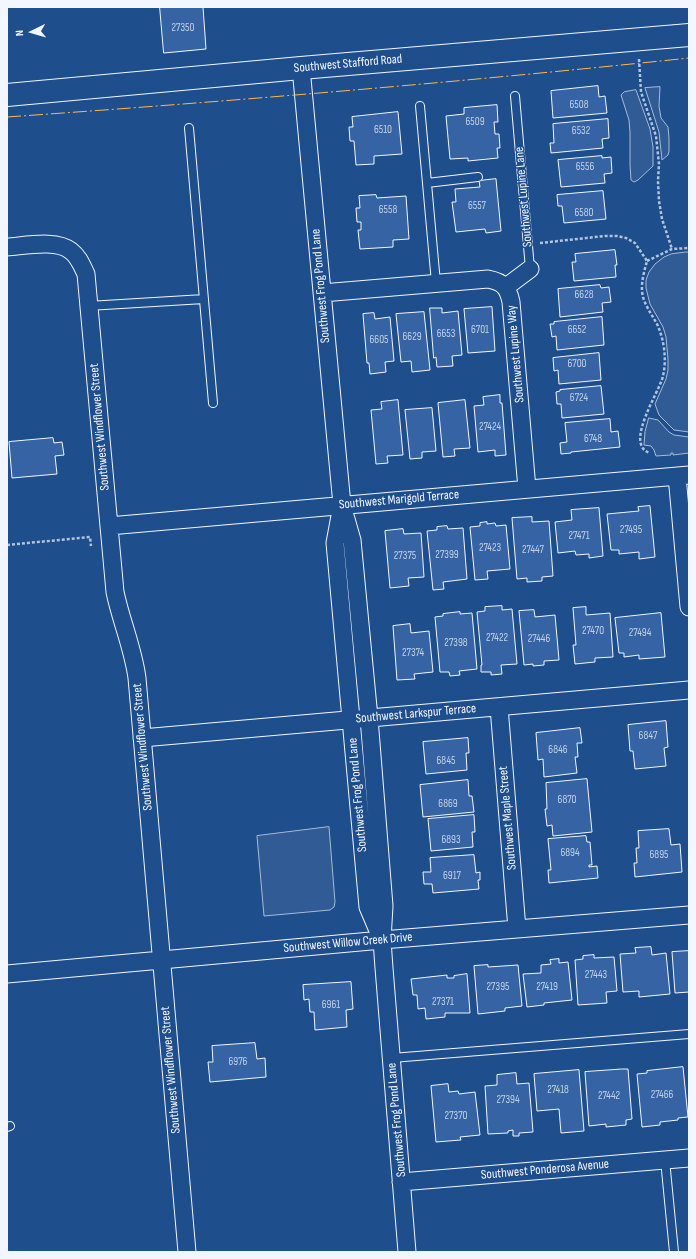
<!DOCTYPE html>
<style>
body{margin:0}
#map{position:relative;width:696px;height:1259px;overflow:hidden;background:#1f4e8c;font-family:"Sofia Sans Condensed",sans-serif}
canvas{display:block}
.frame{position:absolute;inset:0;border:8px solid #f2f6ff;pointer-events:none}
.north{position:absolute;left:12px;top:12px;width:40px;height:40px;-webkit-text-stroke:3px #1f4e8c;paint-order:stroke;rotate:265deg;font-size:11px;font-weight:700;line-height:16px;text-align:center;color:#f2f6ff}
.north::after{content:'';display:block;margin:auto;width:14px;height:18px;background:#f2f6ff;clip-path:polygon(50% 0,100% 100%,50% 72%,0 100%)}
</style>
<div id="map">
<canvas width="696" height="1259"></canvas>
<div class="frame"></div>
<div class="north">N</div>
</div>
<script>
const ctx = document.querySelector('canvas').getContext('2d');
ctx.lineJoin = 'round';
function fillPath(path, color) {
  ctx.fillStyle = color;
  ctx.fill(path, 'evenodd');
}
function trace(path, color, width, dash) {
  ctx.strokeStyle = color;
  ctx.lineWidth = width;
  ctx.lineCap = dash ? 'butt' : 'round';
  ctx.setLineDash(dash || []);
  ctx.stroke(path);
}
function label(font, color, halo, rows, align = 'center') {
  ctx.font = font + ' "Sofia Sans Condensed",sans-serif';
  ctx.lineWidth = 3;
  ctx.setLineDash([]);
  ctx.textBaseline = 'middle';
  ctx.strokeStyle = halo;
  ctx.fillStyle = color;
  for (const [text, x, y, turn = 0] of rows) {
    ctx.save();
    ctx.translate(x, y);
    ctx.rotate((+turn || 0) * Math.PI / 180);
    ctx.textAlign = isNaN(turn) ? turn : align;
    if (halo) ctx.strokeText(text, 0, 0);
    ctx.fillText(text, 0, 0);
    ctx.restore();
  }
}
const built = new Path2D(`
 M660,87l-1,19 2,12 7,9 1,11v13l-1,4 -6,5 -3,-28 -14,-44z
 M636,90l14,39 3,18v19l-15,14 -4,2 -3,-2 -1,-15v-33l-1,-12 -8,-25 3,-3z
 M686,252h3v180l-15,-2 -15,-15 -4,-11 11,-25 2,-9v-11l-2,-22 -3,-10 -13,-23 -4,-16v-8l3,-8 6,-8 9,-7 7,-3z
 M649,418l9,2 11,12 5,3 15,2v16l-16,2v-2h-2v2l-15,1 -2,-6 -3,-4 -7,-1 1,-13z
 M329,827l6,75 -1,5 -4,3 -66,6 -7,-80z`);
fillPath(built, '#305b95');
trace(built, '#a8bbd7', 1);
const building = new Path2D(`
 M160,7h43l3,42 -42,4z
 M598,86l1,11 6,-1 2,17 -54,5 -2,-27z
 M497,105l1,17h-4l1,12h4l1,14h-3l1,10 -30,3v-3l-18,1 -4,-43 18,-2v-6z
 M398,112l4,42 -28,2v8l-18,1 -2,-24h-4l-1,-14h4l-1,-10z
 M608,119l1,19 -7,1 1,9 -52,5 -1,-10h4l-1,-19z
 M602,156v2l9,-1 1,16 -8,1 1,9 -44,4 -3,-27z
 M496,179l5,52 -15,2 -1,-4 -29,3 -4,-30h4l-1,-13 25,-2 -1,-6z
 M603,191l3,28 -42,4 -2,-17h-4l-1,-11z
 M376,195l1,3 29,-2 3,43 -16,1v7l-33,2 -2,-19h3v-8h-4l-1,-14h4l-1,-12z
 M615,250l2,15h-2l1,12 -42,4 -2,-19h4l-1,-8z
 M600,285l1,3 8,-1 2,15 -9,1 1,9 -43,5 -2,-28z
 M492,307l3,44 -27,2 -4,-44z
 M430,308h12v5l16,-2 4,44 -10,1 1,10 -16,1 -1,-10 -2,1z
 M424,312l6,58 -18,2 -1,-11 -10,1 -5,-48z
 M374,313l1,6 15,-2 4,44 -9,1 1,10 -16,2 -1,-11h-2l-4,-49z
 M602,317l2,28 -47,5 -1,-14 -4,1 -2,-13h4v-2z
 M599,353l2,27 -42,4 -1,-14 -4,1 -1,-13z
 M601,386l3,28 -42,4 -1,-14h-4l-1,-12 4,-1v-1z
 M500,395v8h2l4,52 -11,1v-6l-17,2 -4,-46 10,-1 -1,-8z
 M398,400l5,55 -16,1 1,7 -12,1 -5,-54 11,-1 -1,-7z
 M465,400l5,48 -16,1 1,7 -12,1 -5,-54z
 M432,408l4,43 -14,1v6l-12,1 -5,-49z
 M610,419l1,13 7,-1 2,16 -49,5v1l-10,1 -1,-11 7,-1 -2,-19z
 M53,438l1,5 8,-1 2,13 -9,1 2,18 -45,4 -3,-36z
 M650,506l5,51 -16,2v-7l-20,2v-4h-8l-4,-36 32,-3 -1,-4z
 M599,508l4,48 -14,2v-4l-13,1 -1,-4 -17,2 -3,-31 17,-2 -1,-10z
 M532,517v5l17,-1 4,55 -11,1v4l-15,1v-4l-10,1 -5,-61z
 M487,522v2l8,-1 1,3 10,-1 4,44 -23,2 1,8 -13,1 -5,-53 10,-1v-3z
 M447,526l1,3 15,-1 4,51 -24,3 1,7 -11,1 -6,-59 10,-1v-3z
 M403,529l1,5 17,-1 3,44 -16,1 1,8 -19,2 -5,-57z
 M502,606v4l10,-1 5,55 -16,1 1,9 -11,1v-3h-10v-7h1l-5,-53 8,-1v-4z
 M586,607v8l24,-2 3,44 -18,1v4l-20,2 -2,-19h3l-3,-37z
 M534,610l1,7 20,-2 4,45 -15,1v4l-11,1v-2l-9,1 -5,-54z
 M460,612v2l12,-1 5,56 -18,2 1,4 -10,1 -1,-4h-9l-5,-55 8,-1v-2z
 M661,613l4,44 -26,2v-4l-15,2v-4h-5l-4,-35z
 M410,624l1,9 18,-2 4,41 -19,2 1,5 -18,1 -4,-54z
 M666,721l2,26 -4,1 2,18 -31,3 -2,-18h-3l-2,-26z
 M580,728l2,15h-5l1,14h-3l2,16 -33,4 -1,-18 -5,1 -2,-27z
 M468,738l1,15h-3l1,17 -41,4 -3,-32z
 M587,779l5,53 -39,4 -1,-11 -5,1 -2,-17h2l-1,-26z
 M468,780l1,16h3l2,16 -51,5 -3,-32z
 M474,815l1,17h-3l1,15 -42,4 -3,-32z
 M669,829l2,16 9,-1 2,28 -47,5 -1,-14h3l-1,-15h3l-1,-17z
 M586,836l1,6h3l2,23h-3v2l8,-1 1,12 -49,5 -1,-13h3l-3,-31z
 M474,855l2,18 4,-1v8h-2l1,9 -46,4 -1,-9h-8l-1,-12h8l-1,-14z
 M651,947l1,8 14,-2 4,41 -31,3v-6l-16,1 -3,-38 16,-1 -1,-5z
 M689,951v41l-14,1 -3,-41z
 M594,955v3l20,-1 3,34 -11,1 1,11 -29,2 -3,-45 8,-1v-3z
 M559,959v4l9,-1 4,38 -28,3v2l-17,2 -4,-33 18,-1v-8l10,-1 -1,-4z
 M488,965v2l30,-2 4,41 -17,2v3l-27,3 -4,-48z
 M467,974l3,39h-25v4l-19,2 -1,-11 -7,1 -1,-14h-4l-2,-16 36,-4v3h7v-2z
 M351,982l2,27 -7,1 1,17 -32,3 -1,-18h-4l-1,-13 -5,1 -1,-15z
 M255,1043l2,16 8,-1 1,19 -56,5 -2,-20h5l-1,-16z
 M683,1067l5,50 -10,1v2l-18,2v3l-18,2 -5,-53 10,-1v-2z
 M622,1069h6l4,50 -6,1v5l-20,2v-3l-17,2 -4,-54z
 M579,1070l5,61 -23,2 -2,-24 -22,2 -3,-37z
 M516,1073l1,11 12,-1 4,49 -14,1v3h-6v-6l-5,1v2l-20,1 -3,-48 12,-1v-10z
 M448,1084l1,8 9,-1 1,3 16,-2 5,43 -20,2 1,3 -25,2 -5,-56z`);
fillPath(building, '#3563a3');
trace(building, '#f2f6ff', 1);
const service = new Path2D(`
 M515,96l15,173
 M420,106l16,177
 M189,128l24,275
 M427,183l51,-6
 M88,306l116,-7
 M392,1058l297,-24
 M7,1127l3,-1
 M665,1160l9,92`);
const minor = new Path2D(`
 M301,68l41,437
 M7,247c17,-1 50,-8 64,4 8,6 11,15 15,23l29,318c6,29 18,56 22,86l50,574
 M506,287l24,-18
 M322,293l166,-14c15,3 20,8 23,23l16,187
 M677,476l12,131
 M109,526l580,-51
 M499,707l18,222
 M142,738l547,-48
 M382,940l-14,-33 -33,-364 7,-38 10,35 17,178 15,188 -2,34 2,28 23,284
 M7,974l375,-34 307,-25
 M401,1182l288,-24`);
const primary = new Path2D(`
 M7,95l294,-27 388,-33`);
trace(service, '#f2f6ff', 10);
trace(minor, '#f2f6ff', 19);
trace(primary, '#f2f6ff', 24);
trace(new Path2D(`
 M639,59l2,33 15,44 3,28 -1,17 1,20 3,18 10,30
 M540,243l65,-7h12l9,2 9,5 12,18c-3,11 -7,24 -4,36 3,10 9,18 14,27 7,15 10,35 6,52 -3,15 -40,69 -13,77
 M647,261l25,-12 17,-1
 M7,545l83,-8 1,9`), '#b3c4dc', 2.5, [3, 2]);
trace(service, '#1f4e8c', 8);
trace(minor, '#1f4e8c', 17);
trace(primary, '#1f4e8c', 22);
trace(new Path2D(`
 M7,117c228,-16 455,-35 682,-59`), '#ffb74d', 1, [14, 3, 2, 3]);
label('11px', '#c3d1e8', null, [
 ["27350",183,28],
 ["6508",579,105],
 ["6509",475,122],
 ["6510",383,130],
 ["6532",581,131],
 ["6556",585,167],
 ["6557",477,206],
 ["6558",388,210],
 ["6580",584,213],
 ["6628",584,295],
 ["6701",480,330],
 ["6652",577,330],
 ["6653",446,334],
 ["6629",412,337],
 ["6605",379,340],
 ["6700",577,364],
 ["6724",579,398],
 ["27424",490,427],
 ["6748",593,439],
 ["27495",631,530],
 ["27471",579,536],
 ["27423",490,548],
 ["27447",533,550],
 ["27399",447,555],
 ["27375",405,556],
 ["27470",593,631],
 ["27494",640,633],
 ["27422",497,638],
 ["27446",539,639],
 ["27398",456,643],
 ["27374",413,653],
 ["6847",648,736],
 ["6846",558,750],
 ["6845",446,761],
 ["6870",567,800],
 ["6869",448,804],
 ["6893",451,840],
 ["6894",570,853],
 ["6895",659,855],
 ["6917",452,876],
 ["27443",596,975],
 ["27395",498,987],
 ["27419",547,987],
 ["27371",443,1002],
 ["6961",331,1005],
 ["6976",238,1062],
 ["27418",558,1090],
 ["27466",662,1095],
 ["27442",609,1096],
 ["27394",508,1100],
 ["27370",456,1116]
]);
label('13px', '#f2f6ff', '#1f4e8c', [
 ["Southwest Stafford Road",348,64,-5],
 ["Southwest Lupine Lane",524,197,-95],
 ["Southwest Frog Pond Lane",321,286,-95],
 ["Southwest Lupine Way",516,354,-95],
 ["Southwest Windflower Street",100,427,-95],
 ["Southwest Marigold Terrace",399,500,-5],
 ["Southwest Larkspur Terrace",416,714,-5],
 ["Southwest Windflower Street",143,747,-95],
 ["Southwest Frog Pond Lane",358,795,-95],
 ["Southwest Maple Street",508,818,-95],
 ["Southwest Willow Creek Drive",348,943,-5],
 ["Southwest Windflower Street",171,1070,-95],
 ["Southwest Frog Pond Lane",397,1120,-95],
 ["Southwest Ponderosa Avenue",545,1170,-5]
]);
</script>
